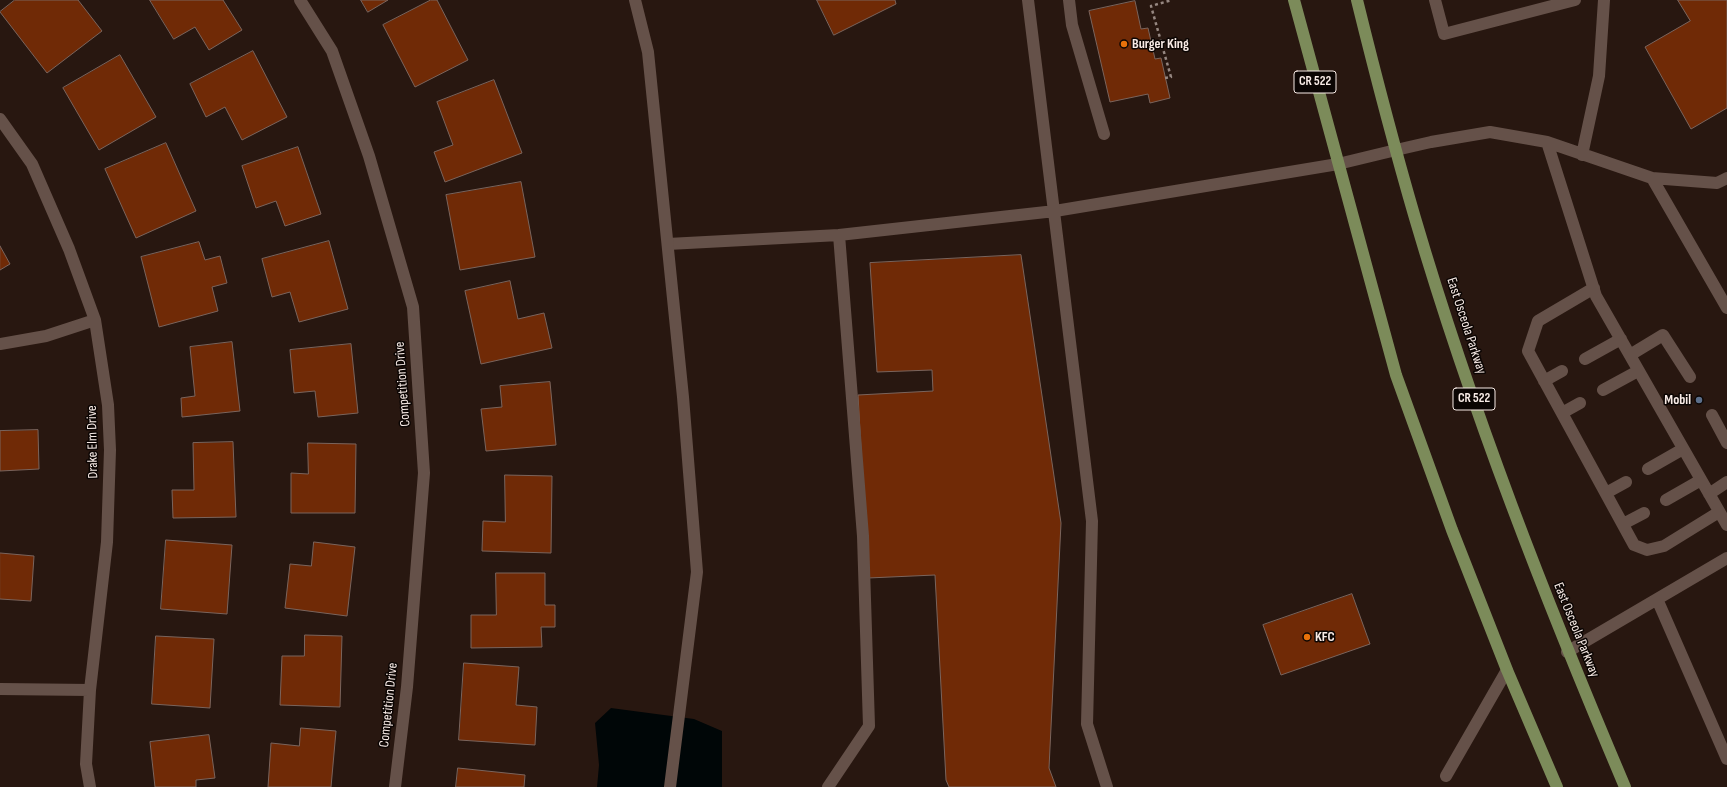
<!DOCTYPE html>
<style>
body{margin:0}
canvas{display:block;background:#281710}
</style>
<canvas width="1727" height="787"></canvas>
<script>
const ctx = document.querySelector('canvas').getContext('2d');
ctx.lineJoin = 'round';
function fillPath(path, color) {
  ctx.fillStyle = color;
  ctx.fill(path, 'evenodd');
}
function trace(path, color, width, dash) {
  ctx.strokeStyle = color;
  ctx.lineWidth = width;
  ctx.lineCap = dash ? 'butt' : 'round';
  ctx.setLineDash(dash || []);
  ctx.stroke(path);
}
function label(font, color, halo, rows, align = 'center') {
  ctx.font = font + ' "Sofia Sans Condensed",sans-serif';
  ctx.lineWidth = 3;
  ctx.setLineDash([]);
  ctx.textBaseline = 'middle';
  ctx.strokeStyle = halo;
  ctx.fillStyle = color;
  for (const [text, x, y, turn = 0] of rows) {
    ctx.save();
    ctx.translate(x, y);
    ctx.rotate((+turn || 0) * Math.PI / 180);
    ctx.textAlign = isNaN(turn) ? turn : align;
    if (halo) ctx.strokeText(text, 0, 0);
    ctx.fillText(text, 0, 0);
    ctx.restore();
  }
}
fillPath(new Path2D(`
 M611,708l83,11 28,12v56h-125l2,-22 -4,-42z`), '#000607');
const building = new Path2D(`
 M15,0h63l24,31 -55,42 -47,-61z
 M150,0h73l19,30 -33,20 -14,-23 -21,12z
 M361,0h27l-20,12z
 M431,0h6l31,60 -53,27 -32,-62z
 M817,0h78l1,4 -62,31z
 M1678,0h49v108l-36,21 -46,-82 45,-26z
 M1135,1l6,28 7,-1 7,31 6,-1 9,40 -20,5 -2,-9 -38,8 -21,-91z
 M253,51l34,66 -45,23 -17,-33 -19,10 -16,-33z
 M120,55l36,62 -57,33 -36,-62z
 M494,80l28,73 -77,29 -11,-30 19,-7 -16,-43z
 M166,143l30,68 -60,27 -31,-69z
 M298,147l23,67 -36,12 -9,-25 -20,7 -14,-42z
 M521,182l14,75 -75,13 -14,-75z
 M329,241l19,68 -49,13 -9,-30 -18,5 -10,-38z
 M199,242l6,18 15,-4 7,27 -15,4 6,24 -59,16 -18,-70z
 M0,246l10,18 -10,6z
 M1021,255l40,268 -12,245 7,19h-107l-3,-7 -11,-205 -67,3 -10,-183 75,-4 -1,-21 -55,2 -7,-109z
 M510,281l8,38 26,-6 8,35 -71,16 -16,-73z
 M232,342l8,69 -58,6 -1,-19 14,-2 -5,-49z
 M351,344l7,69 -40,4 -3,-26 -21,2 -4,-43z
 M550,382l6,63 -70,6 -5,-42 21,-2 -2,-21z
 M38,430l1,39 -39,2v-40z
 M233,442l3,75 -63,1 -1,-28h22l-1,-47z
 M308,443l48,1 -1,69h-64v-40l17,1z
 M505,475l47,1 -1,77 -69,-2 1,-30 22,1z
 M166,540l66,5 -5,69 -66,-5z
 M314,542l41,5 -8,69 -62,-8 5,-44 21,2z
 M0,553l34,3 -3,45 -31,-2z
 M496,573h49v32h10v22h-14l1,20 -71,1v-33h25z
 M1352,594l18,50 -89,31 -18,-50z
 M305,635l37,1 -2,71 -60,-2 2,-49h22z
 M156,636l58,3 -4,69 -58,-4z
 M464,663l55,4 -3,38 21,2 -2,38 -76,-5z
 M301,728l35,3 -5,56h-63l3,-44 28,3z
 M209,735l6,43 -19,2v7h-41l-5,-45z
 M458,768l67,7 -1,12h-68z`);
fillPath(building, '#702a06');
trace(building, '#7a645c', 1);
trace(new Path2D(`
 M1165,78l6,-1 -20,-71 21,-6`), '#968781', 2.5, [3, 3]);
trace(new Path2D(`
 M1028,0l64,521 -5,203 20,63
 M1069,0l3,25 32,109
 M1435,0l9,34 131,-34
 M1547,142l49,154 131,229
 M1396,150l35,-8 59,-10 57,10 105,36 75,130
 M1582,155l17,-79 5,-76
 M1652,178l65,5 10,-5
 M668,244l171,-9
 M1594,288l-56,33 -10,30 106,194 13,5 17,-4 55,-34
 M1630,355l33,-20 27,42
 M1585,359l36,-20
 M1544,381l18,-10
 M1603,390l35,-19
 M1562,413l18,-10
 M1712,415l15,28
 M1648,469l35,-20
 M1606,493l20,-11
 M1709,494l18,-12
 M1666,500l35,-20
 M1623,524l21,-11
 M1657,599l70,160
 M1567,652l160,-94
 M1446,776l61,-106
 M828,787l41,-61 -6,-190 -24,-301 216,-24 283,-47`), '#655149', 12);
trace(new Path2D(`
 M300,0l32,51 37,105 44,151 11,166 -17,214 -12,100
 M635,0l13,52 35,345 14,175 -27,215
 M0,119l32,45 37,85 26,71 13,85 2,45 -3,92 -17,148 -4,74 4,23
 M1338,164l58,-14
 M0,344l46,-8 49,-16
 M0,689l90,1`), '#655149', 12);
trace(new Path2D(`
 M1294,0l102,375 56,155 55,140 50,117
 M1357,0c18,73 37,146 58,218 57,194 131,383 210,569`), '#7c8b5a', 12);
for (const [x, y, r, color] of [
 [1124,44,4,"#e8710a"],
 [1699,400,4,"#5c6f8a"],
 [1307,637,4,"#e8710a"]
]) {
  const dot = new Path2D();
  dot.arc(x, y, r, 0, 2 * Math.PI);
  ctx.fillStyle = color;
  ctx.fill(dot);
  trace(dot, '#0b0503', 1.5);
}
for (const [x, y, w] of [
 [1315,82,42],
 [1474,399,42]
]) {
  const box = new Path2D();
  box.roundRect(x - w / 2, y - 11, w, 22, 3);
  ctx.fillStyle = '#0b0503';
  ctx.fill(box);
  trace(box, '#f8ebe6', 1);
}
label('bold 13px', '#f8ebe6', null, [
 ["CR 522",1315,82],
 ["CR 522",1474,399]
]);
label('bold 14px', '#f8ebe6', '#0b0503', [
 ["Burger King",1132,44],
 ["Mobil",1691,400,"right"],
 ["KFC",1315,637]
], 'left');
label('14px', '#f8ebe6', '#0b0503', [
 ["East Osceola Parkway",1466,326,72],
 ["Competition Drive",403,384,-94],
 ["Drake Elm Drive",93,442,-91],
 ["East Osceola Parkway",1576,630,68],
 ["Competition Drive",389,705,-84]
]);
</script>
